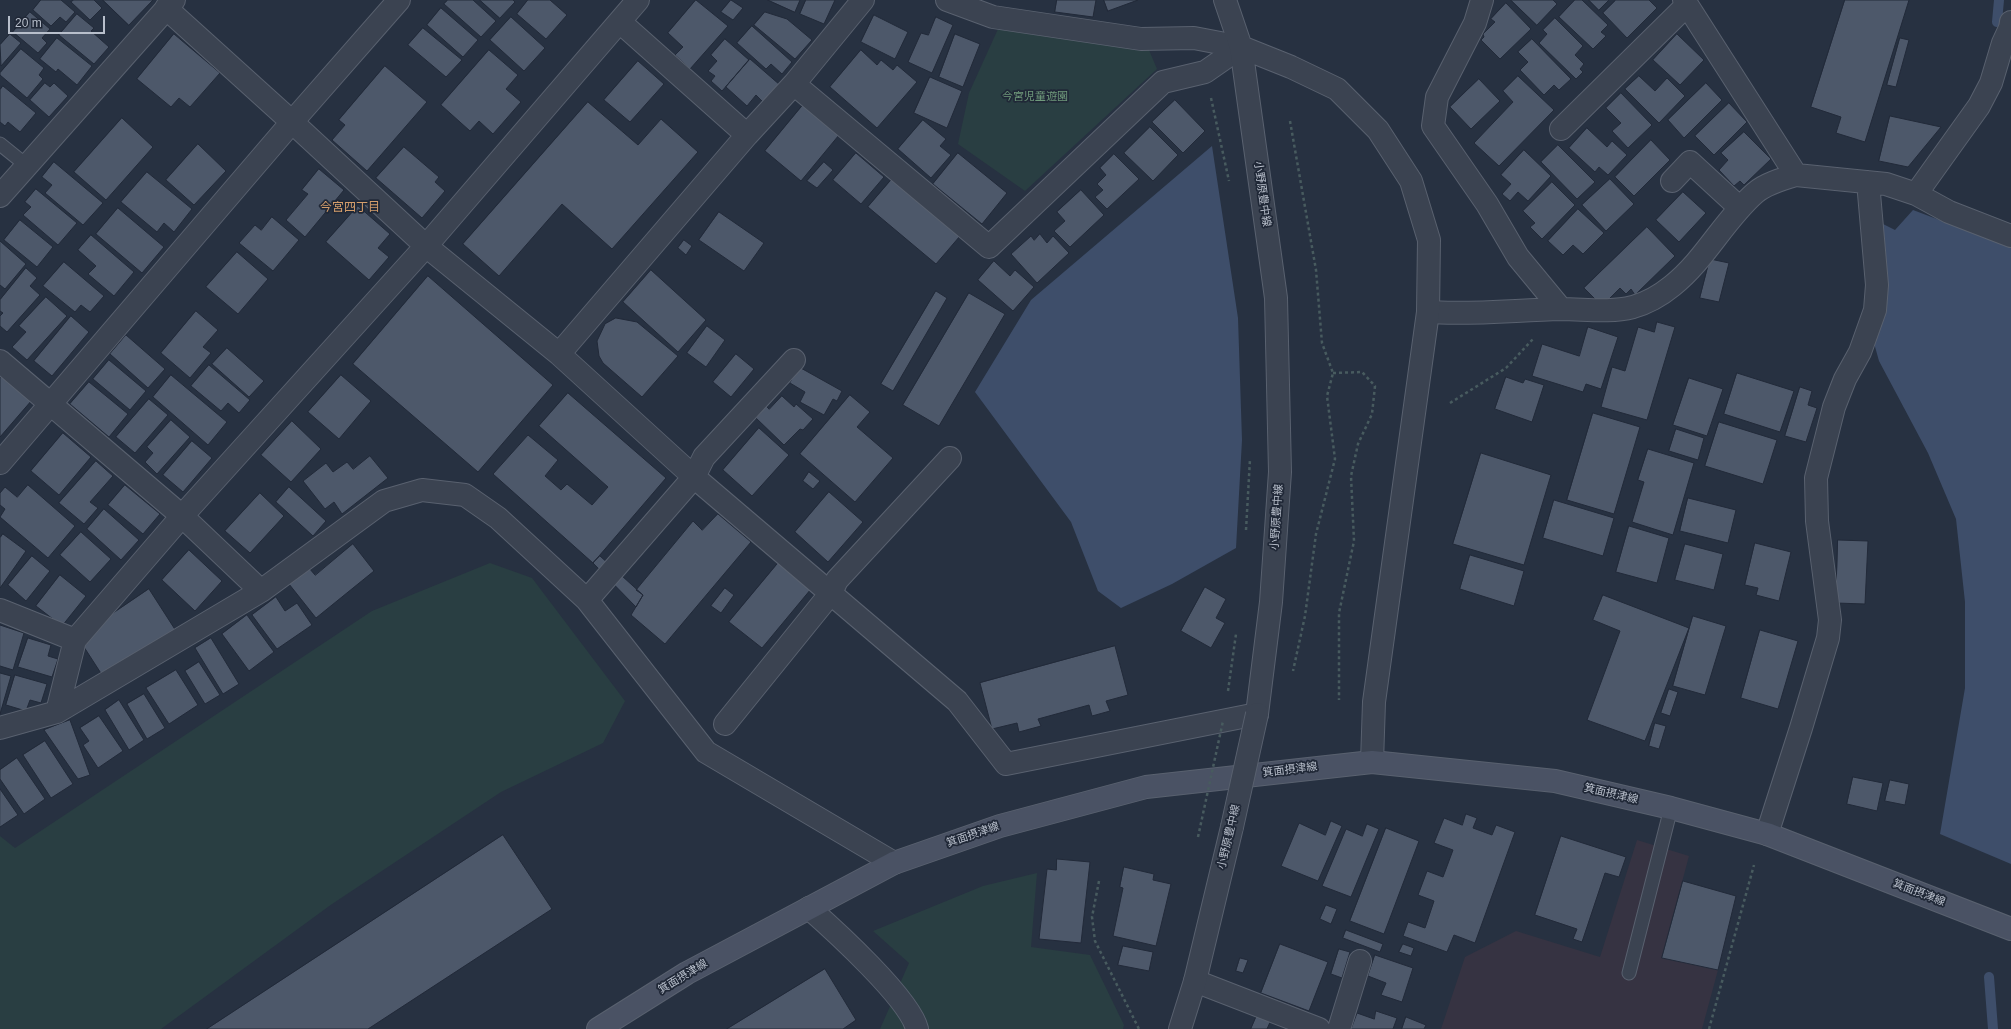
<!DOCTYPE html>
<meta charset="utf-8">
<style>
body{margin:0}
#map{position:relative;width:2011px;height:1029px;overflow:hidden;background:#273141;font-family:Arial,sans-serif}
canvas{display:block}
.scale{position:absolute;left:8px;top:16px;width:97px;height:18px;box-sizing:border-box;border:2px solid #b8bfcb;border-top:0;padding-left:5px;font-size:12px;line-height:14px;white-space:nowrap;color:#b8bfcb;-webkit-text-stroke:3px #202837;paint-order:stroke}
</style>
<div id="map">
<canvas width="2011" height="1029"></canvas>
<div class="scale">20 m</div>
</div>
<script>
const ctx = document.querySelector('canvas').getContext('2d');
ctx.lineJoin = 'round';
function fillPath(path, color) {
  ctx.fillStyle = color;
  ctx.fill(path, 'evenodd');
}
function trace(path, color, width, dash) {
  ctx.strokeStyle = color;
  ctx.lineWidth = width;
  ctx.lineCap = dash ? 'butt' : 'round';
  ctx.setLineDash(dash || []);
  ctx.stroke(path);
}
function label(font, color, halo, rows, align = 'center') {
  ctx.font = font + ' Arial,"Noto Sans JP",sans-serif';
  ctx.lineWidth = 3.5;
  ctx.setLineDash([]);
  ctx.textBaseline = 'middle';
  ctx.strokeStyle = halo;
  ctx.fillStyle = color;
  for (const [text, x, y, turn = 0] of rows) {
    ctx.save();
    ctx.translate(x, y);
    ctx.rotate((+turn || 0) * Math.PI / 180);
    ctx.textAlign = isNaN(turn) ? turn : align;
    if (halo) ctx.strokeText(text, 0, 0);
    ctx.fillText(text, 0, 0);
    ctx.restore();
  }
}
fillPath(new Path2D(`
 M1637,840l52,16 -27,101 56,13 -16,59h-261l24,-72 51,-26 84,26z`), '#363342');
fillPath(new Path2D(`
 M998,29l151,21 8,19 -132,122 -67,-47 11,-51z
 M490,563l42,15 93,123 -22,42 -102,49 -169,112 -171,125h-161v-193l15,12 357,-237z
 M1037,873l-6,74 59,8 34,70 -1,4h-243l29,-66 -36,-32 110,-45z`), '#293e42');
fillPath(new Path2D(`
 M1212,146l26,172 4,122 -6,108 -64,36 -51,24 -23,-17 -27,-69 -96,-130 56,-92z
 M1913,210l98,37v617l-71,-30 25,-146v-86l-9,-83 -28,-66 -49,-92 -5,-18 5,-121 16,8z`), '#3e4e6a');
trace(new Path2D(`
 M1997,22l2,-22
 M1989,977l4,52`), '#3e4e6a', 10);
const building = new Path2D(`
 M41,0h20l14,12 -9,10 -6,-5 -9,9 -18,-16z
 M74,0h20l8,8 -12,12 -19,-18z
 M103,0h50l-24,25z
 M448,0h25l23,21 -15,16 -37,-33z
 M480,0h33l2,2 -15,16z
 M528,0h22l17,15 -21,24 -29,-25z
 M696,0l32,26 -38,43 -15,-14 8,-8 -15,-14z
 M731,0l12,8 -10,12 -12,-8z
 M768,0h32l-5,12z
 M806,0h29l-11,24 -24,-10z
 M1057,0h39l-3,17 -38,-5z
 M1104,0h34l-30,11z
 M1511,0h42l4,4 -20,21z
 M1575,0h7l26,25 -7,7 5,4 -13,13 -34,-32z
 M1589,0h20l-10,10z
 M1616,0h33l8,8 -30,30 -24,-25z
 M1845,0h64l-44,142 -29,-9 5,-16 -30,-10z
 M1506,3l25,26 -31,30 -19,-19 3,-3 -1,-3 12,-12 -4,-3z
 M441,8l37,32 -15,17 -36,-32z
 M30,12l20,17 -8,9 5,5 -9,10 -25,-21z
 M765,12l22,7 25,21 -17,19 -41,-34z
 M77,14l17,14 -3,3 18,16 -15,17 -35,-29z
 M874,15l34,17 -13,27 -34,-17z
 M511,17l34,31 -21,23 -34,-31z
 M936,17l17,8 -21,48 -24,-11 13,-29 7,2z
 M1555,18l28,28 -8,9 9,9 -4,5 3,3 -7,7 -37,-36 8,-9 -4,-4z
 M752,26l40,36 -10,12 -11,-10 -5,5 -29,-26z
 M423,28l39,32 -16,17 -38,-32z
 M10,34l11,9 -20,23 -1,-21z
 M174,34l46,39 -30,34 -11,-9 -8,9 -34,-28z
 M955,34l25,10 -17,43 -24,-10z
 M1677,34l27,26 -24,25 -27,-25z
 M57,38l35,28 -15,19 -19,-16 -2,3 -16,-13z
 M1900,38l9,2 -13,47 -9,-2z
 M725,39l24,21 -27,31 -11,-10 4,-5 -7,-5 9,-10 -6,-6z
 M1532,39l39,40 -12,11 -5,-5 -10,10 -24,-25 8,-8 -10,-10z
 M21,49l23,19 -5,7 4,4 -16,19 -27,-23v-2z
 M489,50l29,25 -12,14 15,13 -28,32 -14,-13 -9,10 -29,-26z
 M861,50l16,15 4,-5 12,10 4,-5 20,17 -40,46 -47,-41z
 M750,59l30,26 -16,18 -8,-8 -9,11 -21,-19z
 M638,61l26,23 -34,38 -26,-22z
 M385,66l42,36 -60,69 -35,-31 13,-15 -6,-5z
 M1518,76l36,34 -55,56 -25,-23 39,-41 -10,-11z
 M1639,76l16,15 12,-13 18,18 -26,27 -34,-34z
 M930,77l32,14 -15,37 -33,-15z
 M1479,79l21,22 -29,28 -21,-22z
 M45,83l5,4 4,-4 14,13 -19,21 -19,-17z
 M1706,83l16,17 -38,38 -16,-18z
 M3,86l33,27 -16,19 -12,-10 -3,4 -5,-4v-32z
 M1621,93l31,32 -24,23 -16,-17 9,-8 -15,-15z
 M1175,100l30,31 -22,22 -31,-31z
 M588,102l50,43 23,-26 37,33 -86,97 -50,-45 -63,72 -36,-32z
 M1729,103l18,19 -33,33 -19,-19z
 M803,105l36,30 -38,46 -36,-30z
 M1890,116l51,11 -33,40 -29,-6z
 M122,118l31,29 -47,53 -32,-28z
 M923,120l23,19 -6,7 11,9 -20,23 -33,-29z
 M1150,127l28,28 -25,26 -29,-28z
 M1587,128l20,19 5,-6 15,14 -19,20 -9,-8 -4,5 -26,-24z
 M1744,132l27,27 -27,26 -4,-4 -6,5 -15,-16 9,-10 -7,-7z
 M1651,140l19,20 -36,36 -19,-19z
 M198,144l28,27 -32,34 -28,-25z
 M1558,145l37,37 -18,17 -36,-37z
 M404,147l35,30 -4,5 10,9 -23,27 -46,-40z
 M1524,150l27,26 -23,25 -10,-9 -8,9 -8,-7 9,-10 -10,-9z
 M856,153l28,24 -23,27 -28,-24z
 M958,153l49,40 -25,31 -49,-40z
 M1114,154l25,25 -32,30 -12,-12 8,-7 -6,-6 9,-9 -6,-7z
 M54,162l49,41 -20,22 -38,-32 7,-8 -10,-8z
 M824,162l9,8 -16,18 -10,-7z
 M319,169l25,21 -39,47 -19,-17 22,-26 -6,-4z
 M147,172l45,37 -18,23 -10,-9 -7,9 -36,-30z
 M892,179l68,57 -24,28 -68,-57z
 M1610,179l24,25 -28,27 -24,-26z
 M1552,182l23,23 -33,34 -12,-12 5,-4 -12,-12z
 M36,189l41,34 -19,22 -35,-30 8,-8 -6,-5z
 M1081,190l23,25 -34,32 -16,-16 11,-10 -8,-9z
 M1683,192l23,21 -27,29 -23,-22z
 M358,206l32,28 -12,14 11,9 -20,23 -43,-38z
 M118,208l46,39 -22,26 -46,-39z
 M1578,209l26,24 -21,21 -10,-9 -10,10 -15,-14z
 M719,212l45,31 -20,28 -45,-31z
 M272,217l27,23 -26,31 -34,-28 16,-18 6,5z
 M20,220l33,27 -16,20 -33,-27z
 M1647,227l28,29 -40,39 -4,-6 -5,5 -6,-6 -18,18 -18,-18z
 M1040,234l7,9 6,-7 16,17 -32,30 -26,-29 20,-18 3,4z
 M91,235l43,37 -20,24 -26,-22 8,-8 -18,-16z
 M684,240l8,6 -6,9 -8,-7z
 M0,241l26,23 -21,25 -5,-4z
 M237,252l31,27 -30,35 -32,-27z
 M1710,259l19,4 -10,39 -19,-4z
 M994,261l16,15 5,-6 19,17 -21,24 -35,-31z
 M64,262l40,34 -14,16 -9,-7 -6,7 -32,-26z
 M26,268l11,10 -7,8 10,9 -33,37 -7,-6v-10l3,-3 -3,-2v-11z
 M651,270l55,50 -28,32 -55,-50z
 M428,276l125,109 -75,87 -125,-108z
 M936,291l11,7 -54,93 -12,-7z
 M969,293l36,21 -66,112 -36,-21z
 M46,297l21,19 -40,44 -15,-13 14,-15 -7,-6z
 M196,311l22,19 -15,17 8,6 -21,25 -29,-25z
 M71,316l18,16 -37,44 -18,-15z
 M616,318l21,4 41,34 -36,41 -39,-34 -4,-7 -2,-15 8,-17z
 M1657,322l18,5 -28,93 -46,-13 11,-40 13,4 13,-44 16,5z
 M707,326l18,14 -19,27 -19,-14z
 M1588,327l30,10 -17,52 -15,-5 -3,8 -51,-16 10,-32 37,12z
 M126,335l39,34 -17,19 -38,-34z
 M227,348l37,33 -15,16 -37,-33z
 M736,354l18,15 -23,28 -18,-15z
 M109,360l37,31 -16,19 -37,-31z
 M209,365l41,35 -11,13 -11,-10 -7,8 -30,-25z
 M799,367l43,24 -5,10 -4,-2 -9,16 -24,-13 5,-10 -15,-9z
 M1737,373l57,18 -14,41 -56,-18z
 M3,375l29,25 -32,37v-59z
 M171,375l56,47 -19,23 -55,-48z
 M341,375l30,26 -32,38 -31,-27z
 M1506,377l17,6 2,-4 19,6 -12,37 -37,-13z
 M1689,378l34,11 -16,47 -34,-11z
 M89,382l39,32 -19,23 -39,-33z
 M1800,387l12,4 -4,14 9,3 -11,34 -21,-6z
 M568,393l98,85 -73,85 -100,-89 35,-39 30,25 -13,16 16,14 6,-6 25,21 16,-18 -69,-61z
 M850,395l20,17 -13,15 36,31 -38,44 -55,-48z
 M782,396l12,11 2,-3 17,15 -10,11 -3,-1 -16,16 -28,-27 10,-12 3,3z
 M149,399l19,16 -33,38 -19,-16z
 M1593,413l47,14 -26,87 -47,-14z
 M171,420l19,17 -33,37 -12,-12 8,-9 -6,-6z
 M292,421l29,28 -30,33 -30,-27z
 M1719,422l58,18 -14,44 -58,-18z
 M759,428l30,27 -37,41 -29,-26z
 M1676,429l28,9 -6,22 -29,-9z
 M63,433l28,24 -32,38 -28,-24z
 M192,441l20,17 -29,34 -20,-17z
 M1648,449l46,14 -21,72 -41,-13 12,-40 -6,-2z
 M1481,453l70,22 -27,90 -71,-21z
 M370,456l18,22 -46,36 -8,-12 -9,7 -22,-28 23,-18 7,9 14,-10 6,7z
 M96,461l17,15 -23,26 8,6 -14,16 -25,-21z
 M809,472l11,9 -7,8 -10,-8z
 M28,485l47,41 -27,32 -48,-41 5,-8 -5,-4v-12l5,-6 12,10z
 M125,485l35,29 -17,20 -35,-29z
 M289,487l37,34 -13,15 -37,-34z
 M829,492l34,30 -35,40 -33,-30z
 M260,493l24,23 -34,37 -25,-22z
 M1688,498l48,12 -8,33 -48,-12z
 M1554,500l60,18 -11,38 -60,-18z
 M104,509l35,31 -18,20 -34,-31z
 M718,514l33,28 -86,102 -34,-29 12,-20 -7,-5 57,-69 9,9z
 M1629,526l40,12 -12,45 -41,-11z
 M81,532l30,27 -21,23 -30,-27z
 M3,534l23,17 -26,37v-50z
 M1838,540l30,1 -3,63 -29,-1z
 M1755,543l36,9 -12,49 -23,-6 2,-7 -13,-3z
 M353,544l21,27 -58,47 -27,-34 20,-16 6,7z
 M1685,544l38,10 -9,36 -39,-10z
 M189,550l33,31 -27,30 -33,-31z
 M1470,555l54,16 -10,35 -54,-17z
 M32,556l18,15 -24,30 -18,-16z
 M600,556l43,39 -7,12 -43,-44z
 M779,562l32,27 -49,59 -33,-26z
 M60,575l26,21 -24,30 -26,-20z
 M1205,587l21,12 -10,19 9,5 -14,25 -30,-17z
 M725,588l9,7 -13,18 -10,-7z
 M149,589l27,42 -72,47 -20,-31 19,-27z
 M1603,595l86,33 -44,113 -58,-21 33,-89 -27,-11z
 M276,597l9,14 12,-8 15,22 -35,24 -25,-34z
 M247,615l27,37 -25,19 -27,-37z
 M1693,616l33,10 -21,69 -32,-9z
 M0,625l24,8 -11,37 -13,-4z
 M1760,630l38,11 -20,68 -37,-11z
 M28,638l23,7 -3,11 10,3 -6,18 -34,-10z
 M211,638l28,46 -16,10 -28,-46z
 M1115,646l13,49 -22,6 4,10 -18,5 -3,-11 -51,14 3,7 -22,6 -2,-9 -25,6 -12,-46z
 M199,662l21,33 -15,9 -20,-33z
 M176,670l22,35 -29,19 -23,-36z
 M0,673l11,3 -11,38z
 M15,675l32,9 -6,19 -11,-3 -4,11 -20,-6z
 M1669,689l9,3 -8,24 -9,-3z
 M144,694l21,34 -18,11 -20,-35z
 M119,700l25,40 -15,10 -24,-40z
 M99,716l24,35 -25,17 -15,-23 6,-4 -9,-13z
 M70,720l20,55 -12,4 -34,-49z
 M1655,723l11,3 -7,23 -10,-3z
 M45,741l28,43 -22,14 -28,-43z
 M17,758l28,41 -21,15 -24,-35v-9z
 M1853,777l30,6 -6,28 -30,-7z
 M1890,780l19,4 -4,21 -20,-4z
 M0,789l18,26 -18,12z
 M1466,814l11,4 -4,10 19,7 4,-10 19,7 -40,111 -21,-8 -7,17 -44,-16 5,-14 17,6 9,-27 -16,-6 9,-24 16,6 10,-27 -19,-7 10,-25 18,7z
 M1331,821l11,5 -24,55 -37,-15 18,-43 26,12z
 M1367,824l12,5 -28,68 -29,-11 24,-57 16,7z
 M1386,828l33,13 -35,93 -34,-13z
 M503,835l49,74 -184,120h-161z
 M1561,836l65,21 -7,20 -14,-4 -23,69 -9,-3 4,-10 -42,-14z
 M1057,859l33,3 -9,81 -42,-4 8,-70 9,1z
 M1124,867l30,7 -1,6 18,4 -15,62 -43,-10 10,-48 -3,-1z
 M1683,881l53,15 -18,74 -56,-12z
 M1326,905l11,4 -6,15 -11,-5z
 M1346,930l37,14 -3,8 -37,-14z
 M1280,944l48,18 -19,49 -48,-18z
 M1403,944l11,4 -3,8 -12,-4z
 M1123,946l30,6 -4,19 -31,-6z
 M1339,949l11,3 -8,26 -11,-4z
 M1375,955l38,13 -11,34 -21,-7 5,-12 -18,-7z
 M1240,958l8,2 -5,13 -7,-2z
 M825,969l31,51 -13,9h-116z
 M1376,1011l21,7 -4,11h-42l6,-16 17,6z
 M1257,1015l14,5 -4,9h-16z
 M1406,1017l20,8 -2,4h-22z`);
fillPath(building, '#4d586a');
trace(building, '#222a39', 1);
const service = new Path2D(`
 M0,144l26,21
 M1629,973l42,-165`);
const minor = new Path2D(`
 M947,0l46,17 148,22 53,-1 47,9
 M1482,0l-7,23 -38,74 -4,29 54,78 31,53 43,52
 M1684,0l112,175 90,9 30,10 33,18 62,24
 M166,8l126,114 134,124 133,108 135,123 263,224 49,63 251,-50
 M620,22l127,113
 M794,84l195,163 174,-165 42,-10 36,-25
 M1561,129l126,-124
 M1672,181l18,-19 50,46
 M1916,194l63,-88 12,-23 12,-40 7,-15 1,-6
 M0,196l174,-196
 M1428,312c44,3 88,-2 133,-3 24,0 48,4 72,-2 14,-4 28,-12 39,-21 33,-26 52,-66 83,-93 10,-9 27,-14 41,-18
 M559,354l188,-219 47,-51 69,-84
 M0,361l182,155 79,75
 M0,463l292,-341 107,-122
 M587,600l107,-123 10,-20 90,-97
 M0,610l75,30
 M57,712l18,-72 107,-124 244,-270 212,-246
 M725,724l106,-131 6,-13 113,-122
 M0,728l57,-16 204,-121 123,-90 38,-11 43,5 33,23 89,82 119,152 188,111
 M1767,834l34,-106 27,-90 2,-18 -13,-99 -1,-43 18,-71 11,-28 15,-27 15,-42 2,-25 -9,-103
 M809,908c25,22 101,91 108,121
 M1195,981l124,48
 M1339,1029l21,-68`);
const tertiary = new Path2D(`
 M1225,0l16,47 35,251 4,174 -9,130 -14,112
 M1241,47l50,20 46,22 41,41 33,51 18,59 -1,72 -54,390 -2,60
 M1180,1029l15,-48 37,-154`);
const secondary = new Path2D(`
 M598,1029l89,-56 207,-110 106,-37 146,-39 226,-25 183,19 116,27 96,26 244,95`);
trace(service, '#59616f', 15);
trace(minor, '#59616f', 24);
trace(tertiary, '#59616f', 24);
trace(secondary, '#59616f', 24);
trace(new Path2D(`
 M1211,98l18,83
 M1290,121l26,149 6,73 11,30 -6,23 8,63 -19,75 -11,82 -12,55
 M1333,373l29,-1 13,14 -3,28 -14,30 -7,32 3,65 -15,72v87
 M1450,403l56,-35 27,-29
 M1246,530l4,-71
 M1228,691l8,-57
 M1099,881l-7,36 3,24 44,88
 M1709,1029l45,-164`), '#485b5f', 2.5, [3, 3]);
trace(service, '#3b4351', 13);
trace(minor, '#3b4351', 22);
trace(tertiary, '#3b4351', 22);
trace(secondary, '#4a5264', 22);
const tertiaryBridge = new Path2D(`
 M1232,827l25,-113`);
trace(tertiaryBridge, '#59616f', 24, []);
trace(new Path2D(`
 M1198,837l25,-116`), '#485b5f', 2.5, [3, 3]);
trace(tertiaryBridge, '#3b4351', 22);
label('11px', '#709b7c', '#202837', [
 ["今宮児童遊園",1035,97]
]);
label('11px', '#b8bfcb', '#202837', [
 ["小野原豊中線",1262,194,82],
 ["小野原豊中線",1277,517,-86],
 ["箕面摂津線",1290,770,-7],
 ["箕面摂津線",1611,794,13],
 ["箕面摂津線",973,835,-19],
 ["小野原豊中線",1229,837,-77],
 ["箕面摂津線",1919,893,21],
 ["箕面摂津線",683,977,-31]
]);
label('12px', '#d39d6b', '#202837', [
 ["今宮四丁目",350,208]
]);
</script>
